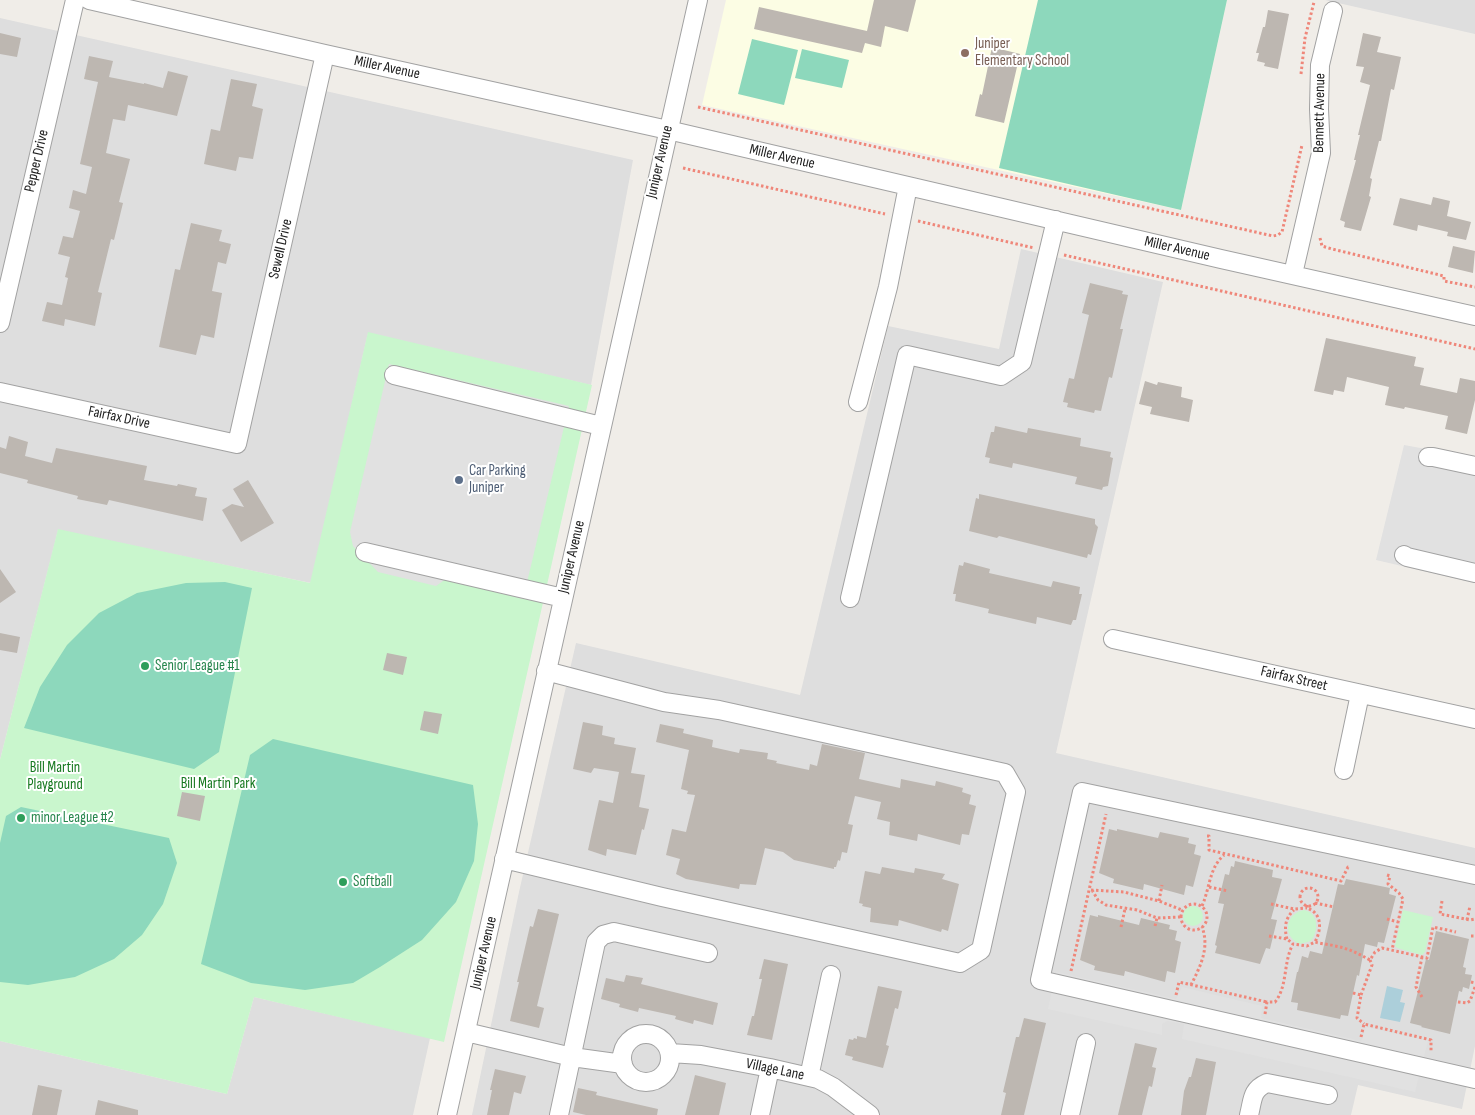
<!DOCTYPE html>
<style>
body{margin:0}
canvas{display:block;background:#f0ede8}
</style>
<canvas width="1475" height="1115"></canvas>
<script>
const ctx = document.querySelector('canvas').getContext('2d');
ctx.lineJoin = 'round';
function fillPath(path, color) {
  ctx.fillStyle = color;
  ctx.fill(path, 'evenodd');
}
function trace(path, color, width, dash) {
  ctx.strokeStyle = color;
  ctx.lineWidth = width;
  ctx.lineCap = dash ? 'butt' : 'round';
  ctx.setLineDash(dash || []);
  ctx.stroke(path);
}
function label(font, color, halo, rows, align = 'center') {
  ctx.font = font + ' "Sofia Sans Condensed",sans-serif';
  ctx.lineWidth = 4;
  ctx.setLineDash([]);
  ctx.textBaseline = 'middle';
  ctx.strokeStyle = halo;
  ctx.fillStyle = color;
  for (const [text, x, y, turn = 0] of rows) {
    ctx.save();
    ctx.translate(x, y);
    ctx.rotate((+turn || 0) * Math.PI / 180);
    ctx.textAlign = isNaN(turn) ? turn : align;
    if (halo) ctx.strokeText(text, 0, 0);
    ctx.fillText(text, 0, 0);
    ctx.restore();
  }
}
fillPath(new Path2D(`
 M1325,0h150v34z
 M0,18l633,142 -42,225 -223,-52 -57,250 -253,-53 -58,230z
 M1021,249l142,33 -107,471 419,95v198l-13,63 -104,-24 -7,30h-879l47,-223 57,-249 224,52 88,-369 111,23z
 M254,997l176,41 -17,77h-413v-74l227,53z`), '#dedede');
fillPath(new Path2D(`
 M726,0h501l-46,210 -479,-105z`), '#fcfde4');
fillPath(new Path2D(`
 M368,332l224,53 -148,657 -190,-45 -27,97 -227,-53v-281l58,-231 252,54z
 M1183 916a10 10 0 1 1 20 0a10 10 0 1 1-20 0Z
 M1304,910c15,3 15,21 7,31l-11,3c-18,-7 -15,-31 4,-34z
 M1403,910l30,7 -8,35 -3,3 -25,-7 -2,-2z`), '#c9f6cd');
fillPath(new Path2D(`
 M1038,0h189l-46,210 -182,-42z
 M752,39l46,11 -14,55 -46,-11z
 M802,49l47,11 -7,28 -47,-10z
 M225,582l27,6 -33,164 -25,17 -170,-41 16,-41 27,-42 32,-32 38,-20 49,-10z
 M273,739l200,46 5,39 -4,37 -18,41 -34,38 -42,27 -27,16 -48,7 -54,-7 -50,-19 49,-209z
 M21,807l148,31 8,25 -14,41 -21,31 -28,24 -39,18 -47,8 -28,-3v-139l6,-27z`), '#8dd8bc');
fillPath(new Path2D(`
 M389,364l180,42 -46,193 -77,-20 -10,7 -58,-14 -25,-26 -3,-14z
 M1404,445l71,13v125l-99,-23z
 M1056,972l120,27 6,-12 80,19 -1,12 100,23 5,-14 62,14 -13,51 -233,-53 2,-15 -17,-3 -5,3v11l-114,-26z`), '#e1e1e1');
fillPath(new Path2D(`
 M1387,986l16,4 -3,12 5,1 -5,19 -20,-4z`), '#accfda');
fillPath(new Path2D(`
 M874,0h42l-8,32 -23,-6 -4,21 -16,-4 -3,10 -108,-24 5,-22 108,24z
 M1268,10l21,4 -11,55 -14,-3 1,-3 -8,-2 2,-8h-3l7,-26h2z
 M0,33l21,5 -4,19 -17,-3z
 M1363,33l18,4 -4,15 24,5 -7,33 -3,-1 -10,52h-2l-9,37 2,1 -3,17 2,1 -10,34 -17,-4 1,-5 -5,-2 16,-60h-2l6,-25h-2l12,-50 -10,-3 4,-15 -8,-1z
 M992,47l28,7 -16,69 -29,-7 5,-22 2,1z
 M89,56l24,5 -4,16 35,7v-1l19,5 5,-17 20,5 -11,40 -49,-11 -3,16 -12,-2 -7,34 24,6 -11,43 4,1 -9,37 -3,-1 -13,53 4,1 -7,33 -30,-7 -1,7 -22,-5 5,-19 15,3 6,-27 -3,-1 5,-20 -12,-3 5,-18 10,2 7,-27 -11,-3 4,-18 13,4 6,-27 -12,-3 18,-82 -14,-3z
 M231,79l26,5 -5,22 11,3 -10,50 -14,-2 -3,14 -32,-7 7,-35 9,2z
 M1433,197l17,4 -3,15 24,6 -5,18 -19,-4 1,-4 -30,-7 -1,6 -24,-6 7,-27 31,7z
 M191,223l31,7 -3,11 12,3 -5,20 -8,-2 -6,29 10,2 -8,45 -13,-3 -5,20 -37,-8 16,-78 5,1z
 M1453,246l22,5 -2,22 -25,-6z
 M1090,283l33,8 -1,3 6,1 -8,34h3l-11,49 -3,-1 -8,34 -6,-1 -1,3 -27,-6 1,-4 -5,-1 6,-24 5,1 15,-64 -7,-2z
 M1326,338l90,19 -2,9 10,2 -4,17 37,8 3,-15 15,3v19l-8,34 -22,-5 3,-13 -43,-9 -1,2 -19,-4 4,-18 -42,-10 -3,15 -10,-2 -1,5 -19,-4z
 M1145,381l12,4 1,-3 24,5 -1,10 12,3 -4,22 -39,-8 2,-7 -13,-3z
 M995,426l32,7 1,-5 53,10 -1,8 31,6 -1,5 3,1 -5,28 -5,1 -1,3 -27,-6 2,-7 -64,-14 -1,5 -23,-5 1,-5 -5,-1 6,-25h3z
 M9,436l19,6 -3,14 27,7 4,-15 91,18 -3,14 33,6 1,-2 19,4 -2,8 12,2 -4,23 -94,-21 -2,5 -30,-6 1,-3 -51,-13 1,-3 -28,-7v-26l6,2z
 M248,480l26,43 -33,19 -19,-32 10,-6 12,3 -11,-18z
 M979,494l116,25v5l3,3 -7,28 -3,-1 -1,4 -88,-22 -2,2 -28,-7 7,-33 3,1z
 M964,562l26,7 -1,4 62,14 2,-6 27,6 -1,7h3l-6,26h-3l-2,5 -34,-8 -1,7 -48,-11 1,-4 -34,-8 1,-7h-3l6,-29 4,1z
 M0,569l16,23 -16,11z
 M0,633l20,4 -3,16 -17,-3z
 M387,653l20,4 -4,18 -20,-5z
 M424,711l18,3 -4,20 -18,-4z
 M583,722l20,4 -1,9 13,3 -1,6 22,4 -5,25 14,2 -6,32 10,2 -5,21 -2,-1 -6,26 -29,-6 -1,7 -18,-6 11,-50 14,3 6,-31 -25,-4 -3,5 -18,-4z
 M660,724l24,5 -1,4 30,7 -1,7 27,6 1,-4 28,4 -1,6 10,2 -1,2 33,7 1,-6 7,2 5,-22 43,9 -6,26 41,9 1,-9 34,7 1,-5 27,7 -1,4 9,3 -2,9 7,2 -7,29 -7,-1 -2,11 -42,-11 -1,7 -28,-6 1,-13 -13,-3 4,-17 -26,-6 -7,28 5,1 -6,28 -5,-1 -2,9 -2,-1 -2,7h-2v2l-40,-9 -11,-8 -18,-4 -9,37 -16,-1 -1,5 -53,-10 -10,-5 4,-15 -14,-4 6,-26 14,3 9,-37 -8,-1 1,-3 -7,-2 8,-39 -33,-8z
 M182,792l23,4 -5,25 -23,-5z
 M1109,829l8,2v-2l41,9 2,-6 29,6 -1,5 8,2 -2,9 7,2 -8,31 -7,-2 -2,10 -40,-11 -1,6 -30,-7 1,-4 -15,-6z
 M1235,861l38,9 -1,7 10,2 -11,40 6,1 -7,29 -4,-1 -6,16 -45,-11 2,-7 -2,-1 9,-41 -6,-1 7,-29 4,1 2,-9 3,1z
 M882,867l32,6 1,-5 30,6 -3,5 17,5 -11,47 -6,-2 -1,3 -42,-12 -1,6 -28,-4 1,-14 -9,-2 1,-2 -4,-1 6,-32 15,3z
 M1346,879l44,9 -1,6 7,2 -12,47 -6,-1 -1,5 -12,-3 -6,32 -2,-1 -9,41 -7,-1 -1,4 -43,-9 1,-7 -7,-1 6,-30h1l4,-16 6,2 2,-7 12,3 16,-70 6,1z
 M538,909l21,5 -22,92 7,2 -5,20 -29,-7 9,-39h-2l13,-56 3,1z
 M1090,915l8,2v-2l41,10 2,-7 29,7 -1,4 8,2 -2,9 6,2 -6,31 -8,-2 -2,11 -40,-11 -1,5 -30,-6 1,-4 -15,-6z
 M1436,931l33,8 -6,28 3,1 -1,6 7,1 -3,14 -6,-2 -1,5 -3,-1 -9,43 -29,-7 1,-1 -12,-3 16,-64 3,1z
 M764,959l24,5 -16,76 -25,-5 5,-19h2l8,-37h-3z
 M626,975l17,3 -2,6 77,19 -5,22 -19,-5 -1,4 -18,-5 1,-3 -37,-8 -1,4 -19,-5 1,-3 -19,-5 5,-21 18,4z
 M878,986l24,5 -4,18 -3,-1 -9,37 3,1 -6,22 -31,-8 1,-3 -8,-2 4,-16 4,1 1,-2 3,1v-3l9,2z
 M1024,1018l22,5 -22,92h-23l5,-22 -3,-1 13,-55h3z
 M1135,1043l22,5 -5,19 4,1 -4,19 -3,-1 -7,29h-24z
 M1196,1058l20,4 -10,53h-25l3,-24 5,-14h2z
 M495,1069l31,7 -5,18 -7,-2 -5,23h-22l5,-25h-2z
 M695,1075l31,8 -7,32h-34z
 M38,1085l24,5 -5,25h-25z
 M578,1088l19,4 -1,3 62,14 -1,6h-71l-13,-3z
 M98,1100l40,10v5h-43z`), '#bdb7b1');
const minor = new Path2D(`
 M89,0l236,54 343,76 553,129 254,57
 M1293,274l28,-121 -2,-44 1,-44 13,-54
 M0,323l75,-323
 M394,375l207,51
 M0,392l237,52 88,-390
 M858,402l30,-115 20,-101
 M1428,457h5l42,9
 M365,552l198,46
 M1404,555l3,2 68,16
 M850,598l57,-243 94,21 21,-14 34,-142
 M1113,639l362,80
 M1344,770l16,-76
 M504,859l158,38 298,66 21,-13 35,-158 -11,-19 -286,-63 -55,-8 -118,-31
 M1475,875l-393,-83 -42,188 435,99
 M466,1032l106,25 51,7
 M622 1058a24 24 0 1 1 48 0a24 24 0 1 1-48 0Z
 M670,1053l31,2 69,13 48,11 15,8 37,28
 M809,1077l22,-102
 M447,1115l251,-1115
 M559,1115l37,-173 7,-7 11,-3 94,21
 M760,1115l10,-47
 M1070,1115l16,-72
 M1249,1115c4,-15 2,-25 18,-32l61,12`);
trace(minor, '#a2a2a2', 20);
trace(new Path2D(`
 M1301,74l4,-36 9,-36
 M698,107l575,129 5,-1 4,-3 20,-87
 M683,168l202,46
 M918,221l116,27
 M1320,238l2,8 10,3 112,27v5l31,6
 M1064,255l411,94
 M1207,836h2v14l132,31 7,-14h1
 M1387,875l3,1 -2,8 11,9 4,6 -11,51
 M1209,887l19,4
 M1300 897a9 9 0 1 1 18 0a9 9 0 1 1-18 0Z
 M1091,890l33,2 35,9 23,9
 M1092,890l6,10 8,5 31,5 20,8 23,-1
 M1159,901l3,-16
 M1442,901l-2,13 30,6 5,-1
 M1315,903l19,4
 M1181 917a13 13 0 1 1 26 0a13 13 0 1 1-26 0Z
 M1271,904l23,5 13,-1
 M1307,905v3c15,5 15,21 8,34
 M1202,906c8,-18 7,-38 22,-51
 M1387,919l11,3
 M1467,920l3,-14
 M1155,926l2,-8
 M1121,927l4,-18
 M1269,936l18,3 6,5
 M1471,936h4
 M1287,939c-3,-11 -2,-21 7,-29
 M1071,971l35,-157
 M1471,982l4,1
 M1191,985c9,-18 19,-37 11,-58
 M1353,993l8,2 -4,23 7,6
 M1176,995l3,-13 88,20
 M1361,995l11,-30 -2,-5
 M1422,997l-6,-10 6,-30
 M1458,1002l9,1 3,-2 5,-14
 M1265,1014l2,-12h8c13,-16 8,-40 18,-58l14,2 8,-4c6,2 13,2 20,4 13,2 24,8 35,14l5,-8 7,-4 45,10 6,-31 23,5
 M1361,1037l3,-13 67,16v11`), '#ef877a', 3, [2.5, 2.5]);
trace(minor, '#fff', 18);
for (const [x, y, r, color] of [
 [965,53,5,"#8d6e63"],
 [459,480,5,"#5c6f8a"],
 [145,666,5,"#2e9e5b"],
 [21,818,5,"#2e9e5b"],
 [343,882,5,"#2e9e5b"]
]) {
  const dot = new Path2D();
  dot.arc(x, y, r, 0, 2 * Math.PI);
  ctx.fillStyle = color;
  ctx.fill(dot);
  trace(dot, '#fff', 2);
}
label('15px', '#785e54', '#fff', [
 ["Juniper",975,44],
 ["Elementary School",975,61]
], 'left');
label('15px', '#212121', '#fff', [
 ["Miller Avenue",387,68,12],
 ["Bennett Avenue",1320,113,-89],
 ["Miller Avenue",782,157,13],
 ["Pepper Drive",37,161,-77],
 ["Juniper Avenue",660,162,-77],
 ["Sewell Drive",281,249,-77],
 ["Miller Avenue",1177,249,13],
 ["Fairfax Drive",119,418,12],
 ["Juniper Avenue",572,557,-77],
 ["Fairfax Street",1294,679,13],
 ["Juniper Avenue",484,953,-77],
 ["Village Lane",775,1070,12]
]);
label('15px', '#4e5e75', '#fff', [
 ["Car Parking",469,471],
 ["Juniper",469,488]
], 'left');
label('15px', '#27864d', '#fff', [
 ["Senior League #1",155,666],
 ["minor League #2",31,818],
 ["Softball",353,882]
], 'left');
label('15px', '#15781e', '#fff', [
 ["Bill Martin",55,768],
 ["Playground",55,785],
 ["Bill Martin Park",218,784]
]);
</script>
